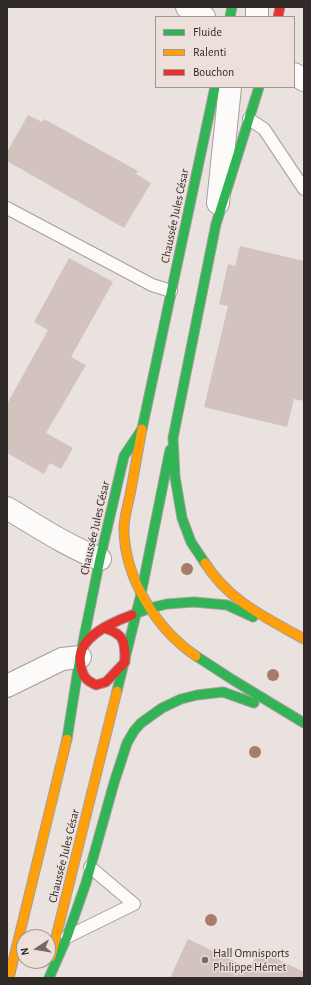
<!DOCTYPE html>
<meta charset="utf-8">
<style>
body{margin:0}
#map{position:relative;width:311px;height:985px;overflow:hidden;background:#e9e2df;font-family:"Alegreya Sans",sans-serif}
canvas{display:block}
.frame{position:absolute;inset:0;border:8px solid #302a29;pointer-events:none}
.legend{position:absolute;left:155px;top:16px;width:140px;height:72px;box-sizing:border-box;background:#ede0db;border:1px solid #a19794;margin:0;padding:5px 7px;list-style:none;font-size:12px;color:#302a29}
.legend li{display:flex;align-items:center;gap:8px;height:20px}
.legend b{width:20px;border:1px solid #a19794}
.north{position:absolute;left:16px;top:929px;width:40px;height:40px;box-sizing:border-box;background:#ede0db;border:1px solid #a19794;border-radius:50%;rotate:258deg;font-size:11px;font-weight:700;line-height:16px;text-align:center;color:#302a29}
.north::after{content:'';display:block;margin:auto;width:14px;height:18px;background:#716a69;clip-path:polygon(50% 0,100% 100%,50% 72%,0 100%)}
</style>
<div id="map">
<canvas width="311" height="985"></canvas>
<div class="frame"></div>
<ul class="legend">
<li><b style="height:5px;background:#30b455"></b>Fluide</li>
<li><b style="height:5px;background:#ff9f0a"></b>Ralenti</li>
<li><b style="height:5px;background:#e5322d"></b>Bouchon</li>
</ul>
<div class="north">N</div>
</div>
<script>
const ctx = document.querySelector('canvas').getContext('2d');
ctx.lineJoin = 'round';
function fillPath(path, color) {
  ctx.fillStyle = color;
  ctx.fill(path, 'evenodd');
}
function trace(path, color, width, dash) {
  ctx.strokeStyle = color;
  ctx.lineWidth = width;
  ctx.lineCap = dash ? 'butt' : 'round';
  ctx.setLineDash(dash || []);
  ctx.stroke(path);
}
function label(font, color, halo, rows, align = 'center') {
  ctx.font = font + ' "Alegreya Sans",sans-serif';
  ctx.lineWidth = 3;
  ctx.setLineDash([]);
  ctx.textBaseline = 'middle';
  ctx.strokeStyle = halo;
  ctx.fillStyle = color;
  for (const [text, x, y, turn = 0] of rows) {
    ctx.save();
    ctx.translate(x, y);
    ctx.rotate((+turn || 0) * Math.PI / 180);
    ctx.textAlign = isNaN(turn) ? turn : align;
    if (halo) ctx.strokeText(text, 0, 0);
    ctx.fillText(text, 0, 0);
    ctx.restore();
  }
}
fillPath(new Path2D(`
 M28,115l14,7 2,-3 94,52 -2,3 15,9 -27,45 -117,-67v-9z
 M240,246l64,15v140l-10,-2 -7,28 -83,-20 24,-101 -9,-2 9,-40 7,2z
 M69,258l44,24 -42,75 15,8 -40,68 27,15 -12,21 -11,-6 -6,11 -37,-21v-49l41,-74 -14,-8z
 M188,939l62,30 9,-19 45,22v6h-134z`), '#d3c3be');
const lane = new Path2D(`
 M249,119l15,10 40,60
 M7,208l145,77 19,6
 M67,937l67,-33 -44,-37`);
const street = new Path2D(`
 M187,7l17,10
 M257,17v-10
 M294,74l10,6
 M218,203l12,-116
 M7,508c30,18 60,38 93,51
 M7,686l55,-27 18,-2`);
const fast = new Path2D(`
 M230,17l2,-10
 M142,429l73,-342
 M205,563l-14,-21 -9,-24 -7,-41 -2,-39 43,-214 43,-137
 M132,615l18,-7 17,-4 27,-2 33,3 26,12
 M196,656l37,24 71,43
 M117,691l24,-97 29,-144
 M67,739l13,-82 20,-98 24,-103 18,-27
 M49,978l18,-41 19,-54 28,-100 13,-40 7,-12 7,-8 21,-15 19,-9 16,-4 26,-3 31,11`);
const slow = new Path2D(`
 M142,429c-4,22 -8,44 -12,66 -2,10 -6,22 -6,33 0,49 32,101 72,128
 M205,563c25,39 60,54 99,76
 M51,957l66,-266
 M9,978l58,-239`);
const jam = new Path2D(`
 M278,17l2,-10
 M104,628c21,6 21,14 21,34l-19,20 -10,3c-9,-4 -13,-8 -15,-18 0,-3 -1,-7 -1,-10 2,-22 33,-35 52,-42`);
trace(lane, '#a49e9c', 14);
trace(street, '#a49e9c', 24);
trace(fast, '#a49e9c', 11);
trace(slow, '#a49e9c', 11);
trace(jam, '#a49e9c', 11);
trace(lane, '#fcfbfa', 12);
trace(street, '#fcfbfa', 22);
trace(fast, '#30b455', 9);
trace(slow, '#ff9f0a', 9);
trace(jam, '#e5322d', 9);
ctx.fillStyle = '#a97b6b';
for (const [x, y] of [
 [187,569],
 [273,675],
 [255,752],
 [211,920]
]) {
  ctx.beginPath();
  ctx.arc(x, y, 6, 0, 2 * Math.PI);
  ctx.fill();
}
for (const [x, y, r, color] of [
 [205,960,4,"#716a69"]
]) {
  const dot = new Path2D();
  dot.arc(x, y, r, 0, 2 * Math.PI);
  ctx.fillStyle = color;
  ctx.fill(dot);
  trace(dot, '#ede0db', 1.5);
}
label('12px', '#302a29', '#ede0db', [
 ["Chaussée Jules César",175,216,-78],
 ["Chaussée Jules César",95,528,-77],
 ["Chaussée Jules César",64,856,-76]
]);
label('12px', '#302a29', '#ede0db', [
 ["Hall Omnisports",213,953],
 ["Philippe Hémet",213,967]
], 'left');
</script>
